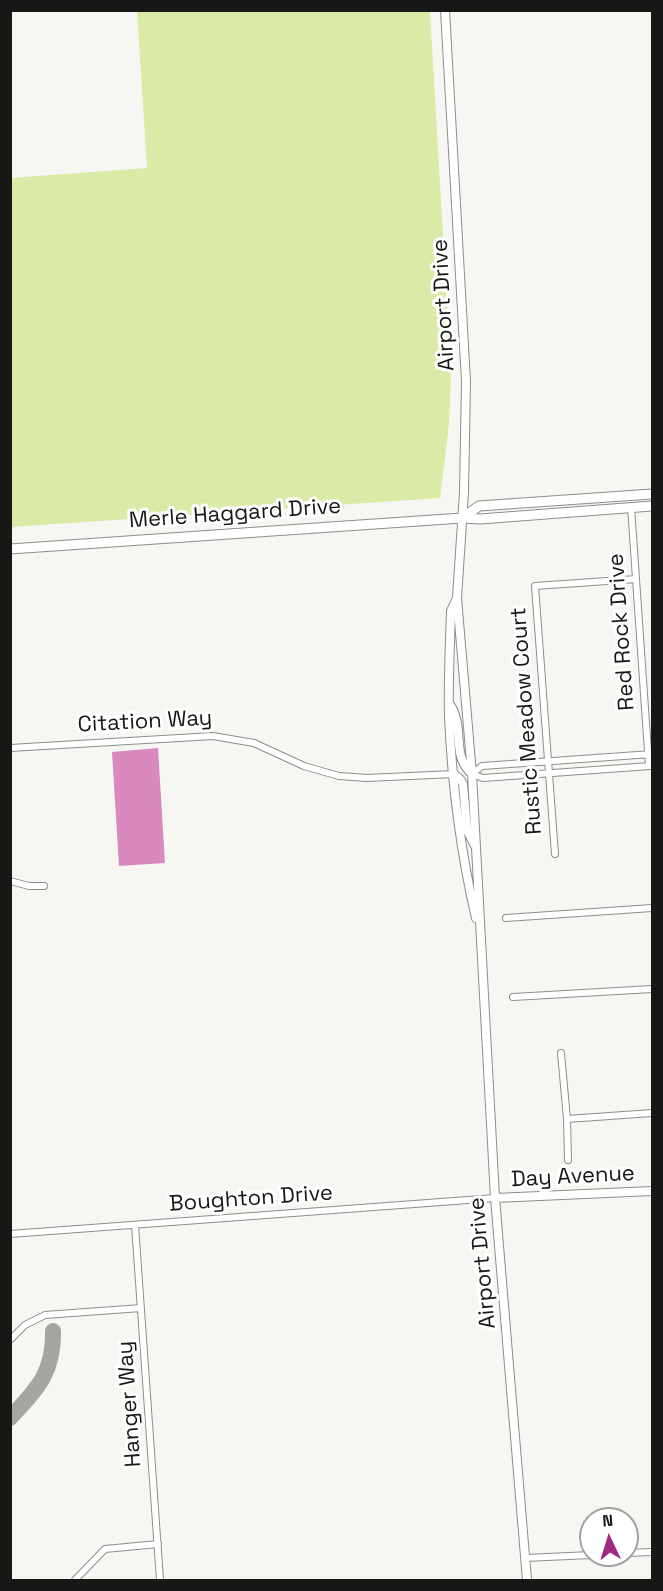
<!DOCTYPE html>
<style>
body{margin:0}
#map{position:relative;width:663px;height:1591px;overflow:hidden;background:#f6f7f2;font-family:"Space Grotesk",sans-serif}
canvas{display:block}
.frame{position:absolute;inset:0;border:12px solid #171715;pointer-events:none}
.north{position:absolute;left:579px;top:1507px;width:60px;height:60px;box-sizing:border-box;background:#fff;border:2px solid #a2a2a1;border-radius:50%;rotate:356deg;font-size:16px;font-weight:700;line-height:24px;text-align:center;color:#171715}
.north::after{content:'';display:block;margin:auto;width:21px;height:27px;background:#9f2982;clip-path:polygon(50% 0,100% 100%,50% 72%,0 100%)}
</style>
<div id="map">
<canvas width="663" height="1591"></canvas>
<div class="frame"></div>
<div class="north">N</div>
</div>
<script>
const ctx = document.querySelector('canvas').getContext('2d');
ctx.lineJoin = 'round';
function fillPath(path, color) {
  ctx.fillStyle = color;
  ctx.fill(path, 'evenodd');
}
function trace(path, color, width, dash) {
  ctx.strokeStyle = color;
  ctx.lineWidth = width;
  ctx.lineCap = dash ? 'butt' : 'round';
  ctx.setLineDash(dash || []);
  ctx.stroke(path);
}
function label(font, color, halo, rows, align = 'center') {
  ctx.font = font + ' "Space Grotesk",sans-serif';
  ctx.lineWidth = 6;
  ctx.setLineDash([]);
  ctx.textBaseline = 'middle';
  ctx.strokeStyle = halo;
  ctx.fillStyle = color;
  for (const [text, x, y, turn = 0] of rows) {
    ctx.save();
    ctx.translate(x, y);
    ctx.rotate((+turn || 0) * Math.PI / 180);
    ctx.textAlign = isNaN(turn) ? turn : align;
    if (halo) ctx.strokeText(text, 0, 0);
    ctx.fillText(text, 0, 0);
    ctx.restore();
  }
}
fillPath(new Path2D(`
 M137,11h293l21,363 -2,50 -9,74 -429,29v-349l136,-10z`), '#daeaa7');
fillPath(new Path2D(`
 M158,748l7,115 -46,3 -7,-114z`), '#d989be');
trace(new Path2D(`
 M10,1418c27,-29 44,-45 43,-87`), '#a5a6a2', 16);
const street = new Path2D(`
 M631,507l18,259
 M10,748l203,-12 41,7 50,23 35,10 28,2 87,-4
 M472,774l10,-8 170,-12
 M472,774l11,4 167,-12
 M555,854l-20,-268 101,-7
 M10,881l19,5h15
 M506,918l146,-10
 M513,997l139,-8
 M561,1053l6,66 1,41
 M567,1119l85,-6
 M135,1225l25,355
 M10,1234l485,-36
 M10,1340l15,-15 20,-10 96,-7
 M627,1553l25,-1
 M525,1558l66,-3
 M75,1580l30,-31 53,-5`);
const secondary = new Path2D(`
 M445,10l21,371 -2,111 -7,106 15,176 23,424 32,382
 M457,598l-6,13c-1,35 -3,70 -2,106 3,65 12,137 27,201
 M449,703c17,24 1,52 23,71
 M454,774l6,5 3,5 4,46 8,16
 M495,1198l157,-7`);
const primary = new Path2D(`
 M462,518l17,-12 173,-12
 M10,549l452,-31 18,1 172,-13`);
trace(street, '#8d8e8a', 8);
trace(secondary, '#8d8e8a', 10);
trace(primary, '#8d8e8a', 11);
trace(street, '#fff', 6);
trace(secondary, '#fff', 8);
trace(primary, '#fff', 9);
label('22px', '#171715', '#fff', [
 ["Airport Drive",444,305,-93],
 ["Merle Haggard Drive",235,514,-4],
 ["Red Rock Drive",622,632,-94],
 ["Rustic Meadow Court",527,721,-94],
 ["Citation Way",145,722,-3],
 ["Day Avenue",573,1177,-3],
 ["Boughton Drive",251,1199,-4],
 ["Airport Drive",483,1263,-95],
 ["Hanger Way",130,1404,-94]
]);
</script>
